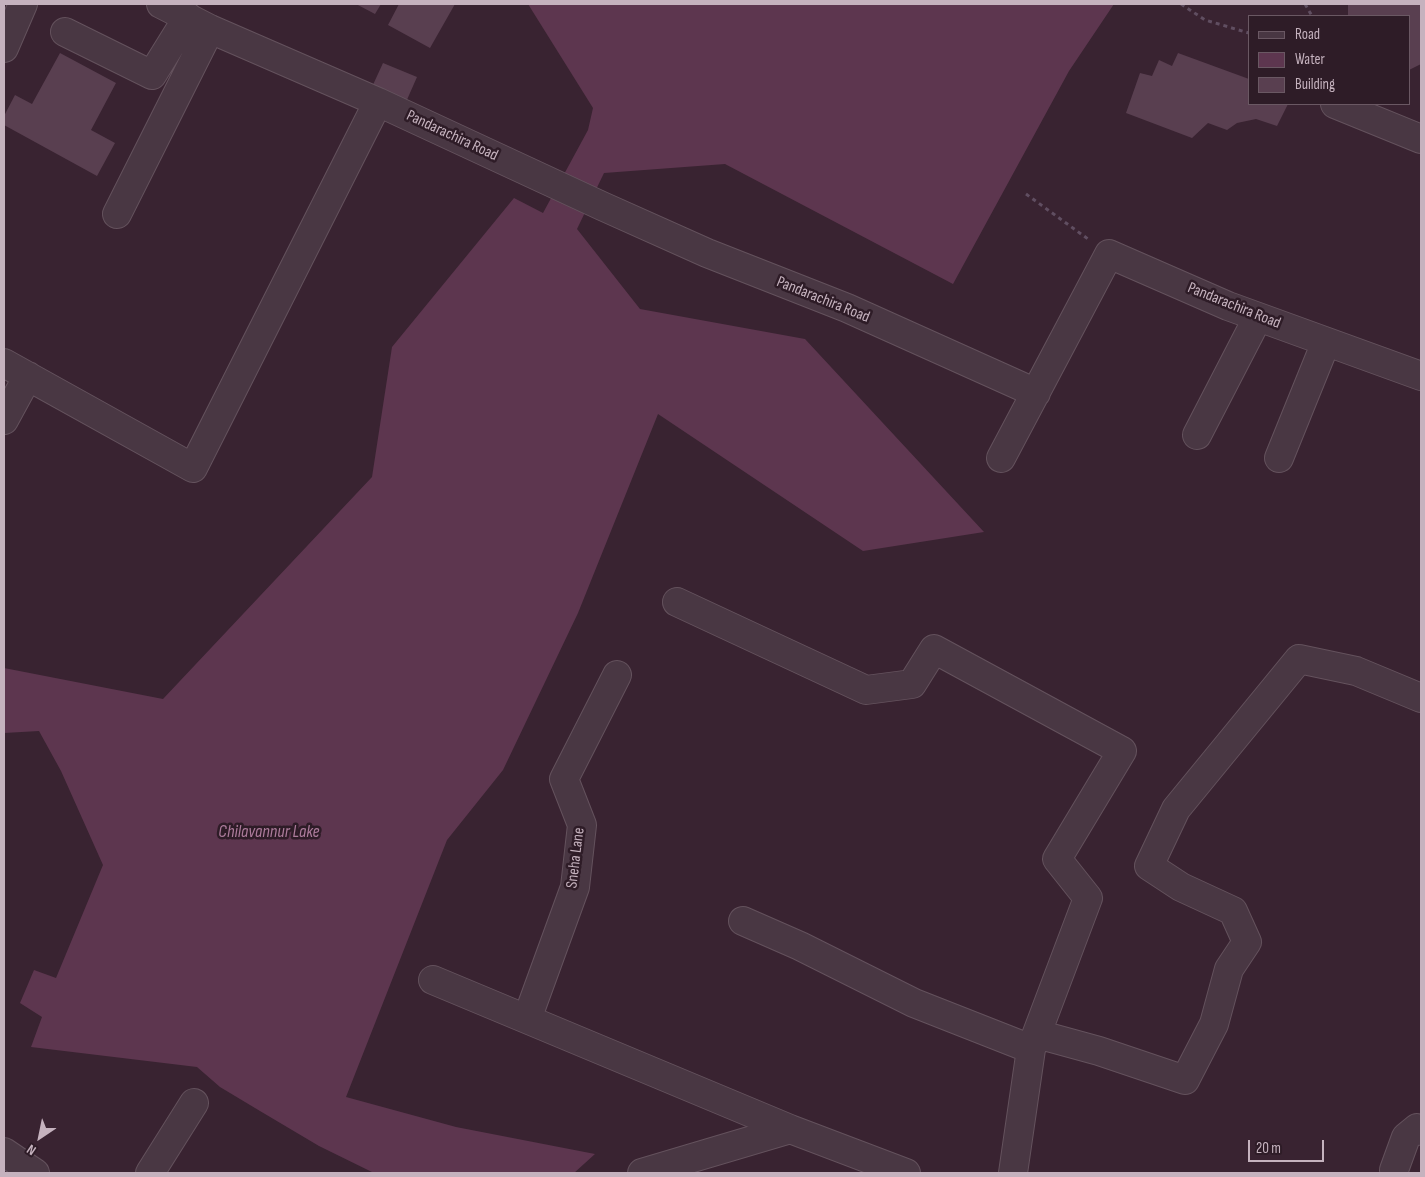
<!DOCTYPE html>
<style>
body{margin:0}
#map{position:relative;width:1425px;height:1177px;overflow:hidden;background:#392331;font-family:"Sofia Sans Condensed",sans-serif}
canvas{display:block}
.frame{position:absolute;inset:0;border:5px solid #c5b2be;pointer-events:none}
.legend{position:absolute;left:1248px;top:15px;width:162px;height:90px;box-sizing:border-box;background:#2e1c27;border:1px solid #6a5863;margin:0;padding:6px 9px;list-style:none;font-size:15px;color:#c5b2be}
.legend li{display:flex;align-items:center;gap:10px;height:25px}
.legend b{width:25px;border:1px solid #6a5863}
.north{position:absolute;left:15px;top:1112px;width:50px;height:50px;-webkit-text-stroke:4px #2e1c27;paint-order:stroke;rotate:214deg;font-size:14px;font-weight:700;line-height:20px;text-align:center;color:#c5b2be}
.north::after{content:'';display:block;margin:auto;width:18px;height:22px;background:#c5b2be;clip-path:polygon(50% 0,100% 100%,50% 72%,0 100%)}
.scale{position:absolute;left:1248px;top:1140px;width:76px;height:22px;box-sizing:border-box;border:2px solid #c5b2be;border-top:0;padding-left:6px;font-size:15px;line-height:18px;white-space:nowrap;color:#c5b2be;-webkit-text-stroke:4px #2e1c27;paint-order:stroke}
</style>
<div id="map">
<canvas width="1425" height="1177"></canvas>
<div class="frame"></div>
<ul class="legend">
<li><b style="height:6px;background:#493743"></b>Road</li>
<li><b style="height:14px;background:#5d364f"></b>Water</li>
<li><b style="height:14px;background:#593f50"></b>Building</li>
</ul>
<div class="north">N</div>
<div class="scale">20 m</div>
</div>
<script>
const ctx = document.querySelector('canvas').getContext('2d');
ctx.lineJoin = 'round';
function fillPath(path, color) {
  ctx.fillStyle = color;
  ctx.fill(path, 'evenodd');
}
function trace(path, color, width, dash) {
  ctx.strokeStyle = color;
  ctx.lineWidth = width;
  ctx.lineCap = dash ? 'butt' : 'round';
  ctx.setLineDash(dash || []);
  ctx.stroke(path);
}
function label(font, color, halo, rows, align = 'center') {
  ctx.font = font + ' "Sofia Sans Condensed",sans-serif';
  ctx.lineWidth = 5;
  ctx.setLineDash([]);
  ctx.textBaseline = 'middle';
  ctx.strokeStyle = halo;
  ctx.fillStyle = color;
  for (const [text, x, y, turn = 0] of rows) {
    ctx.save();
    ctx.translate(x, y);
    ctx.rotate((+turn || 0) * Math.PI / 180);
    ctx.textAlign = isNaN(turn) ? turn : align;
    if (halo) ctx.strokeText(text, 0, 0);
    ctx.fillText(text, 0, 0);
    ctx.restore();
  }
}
fillPath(new Path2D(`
 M528,4h586l-45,67 -116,213 -228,-120 -121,9 -27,56 63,80 165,30 179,193 -121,19 -205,-137 -80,199 -75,157 -56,70 -101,257 110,30 139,27 -21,19h-200l-55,-27 -59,-35 -40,-24 -23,-20 -166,-20 11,-30 -22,-14 14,-33 22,8 47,-113 -42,-94 -22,-40 -35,2v-65l159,31 209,-222 20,-130 122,-149 29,15 45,-83 5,-22z`), '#5d364f');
fillPath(new Path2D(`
 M356,4h25l-6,10z
 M399,4h56l-25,44 -42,-23z
 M1348,4h73v60l-12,6v-54h-61z
 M60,53l56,30 -25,47 24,13 -18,33 -93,-51v-9l11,-21 17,9z
 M1178,53l71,26v25h39l-11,22 -21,-7 -19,4 -10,7 -19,-7 -16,15 -66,-25 14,-40 12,3 7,-16 13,6z
 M383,63l34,14 -11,25 -34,-15z`), '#593f50');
const minor = new Path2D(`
 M161,4l49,25 168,73 224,104 105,47 140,55 189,85
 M65,32l87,43 36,-58
 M4,48l19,-44
 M1335,104l86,35
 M117,214l93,-185
 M4,363l189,105 185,-366
 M4,420l24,-44
 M1197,435l61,-118
 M1001,458l108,-204 119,52 193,70
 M1279,458l47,-116
 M677,602l189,88 46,-6 22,-35 188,102 -65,108 31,39 -57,151 -18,124
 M743,921l57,25 114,57 117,46
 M433,980l357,149
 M527,1019l48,-132 7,-62 -18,-46 53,-104
 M1037,1034l62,17 86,29 29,-56 15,-55 18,-27 -14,-31 -52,-24 -32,-21 27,-57 123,-150 57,12 65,27
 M4,1152l31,21
 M1394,1170l12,-33 11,-9 4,3
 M150,1173l44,-70
 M642,1173l148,-44 116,44`);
trace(minor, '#64525d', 30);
trace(new Path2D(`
 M1181,4l24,16 44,13
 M1305,4l7,12
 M1026,194l62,45`), '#604e61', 3, [4, 4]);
trace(minor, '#493743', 28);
label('16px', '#c5b2be', '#2e1c27', [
 ["Pandarachira Road",452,136,25],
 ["Pandarachira Road",823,300,22],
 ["Pandarachira Road",1234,306,22],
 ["Sneha Lane",576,858,-83]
]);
label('italic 18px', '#ac7b9b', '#2e1c27', [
 ["Chilavannur Lake",269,832]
]);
</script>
